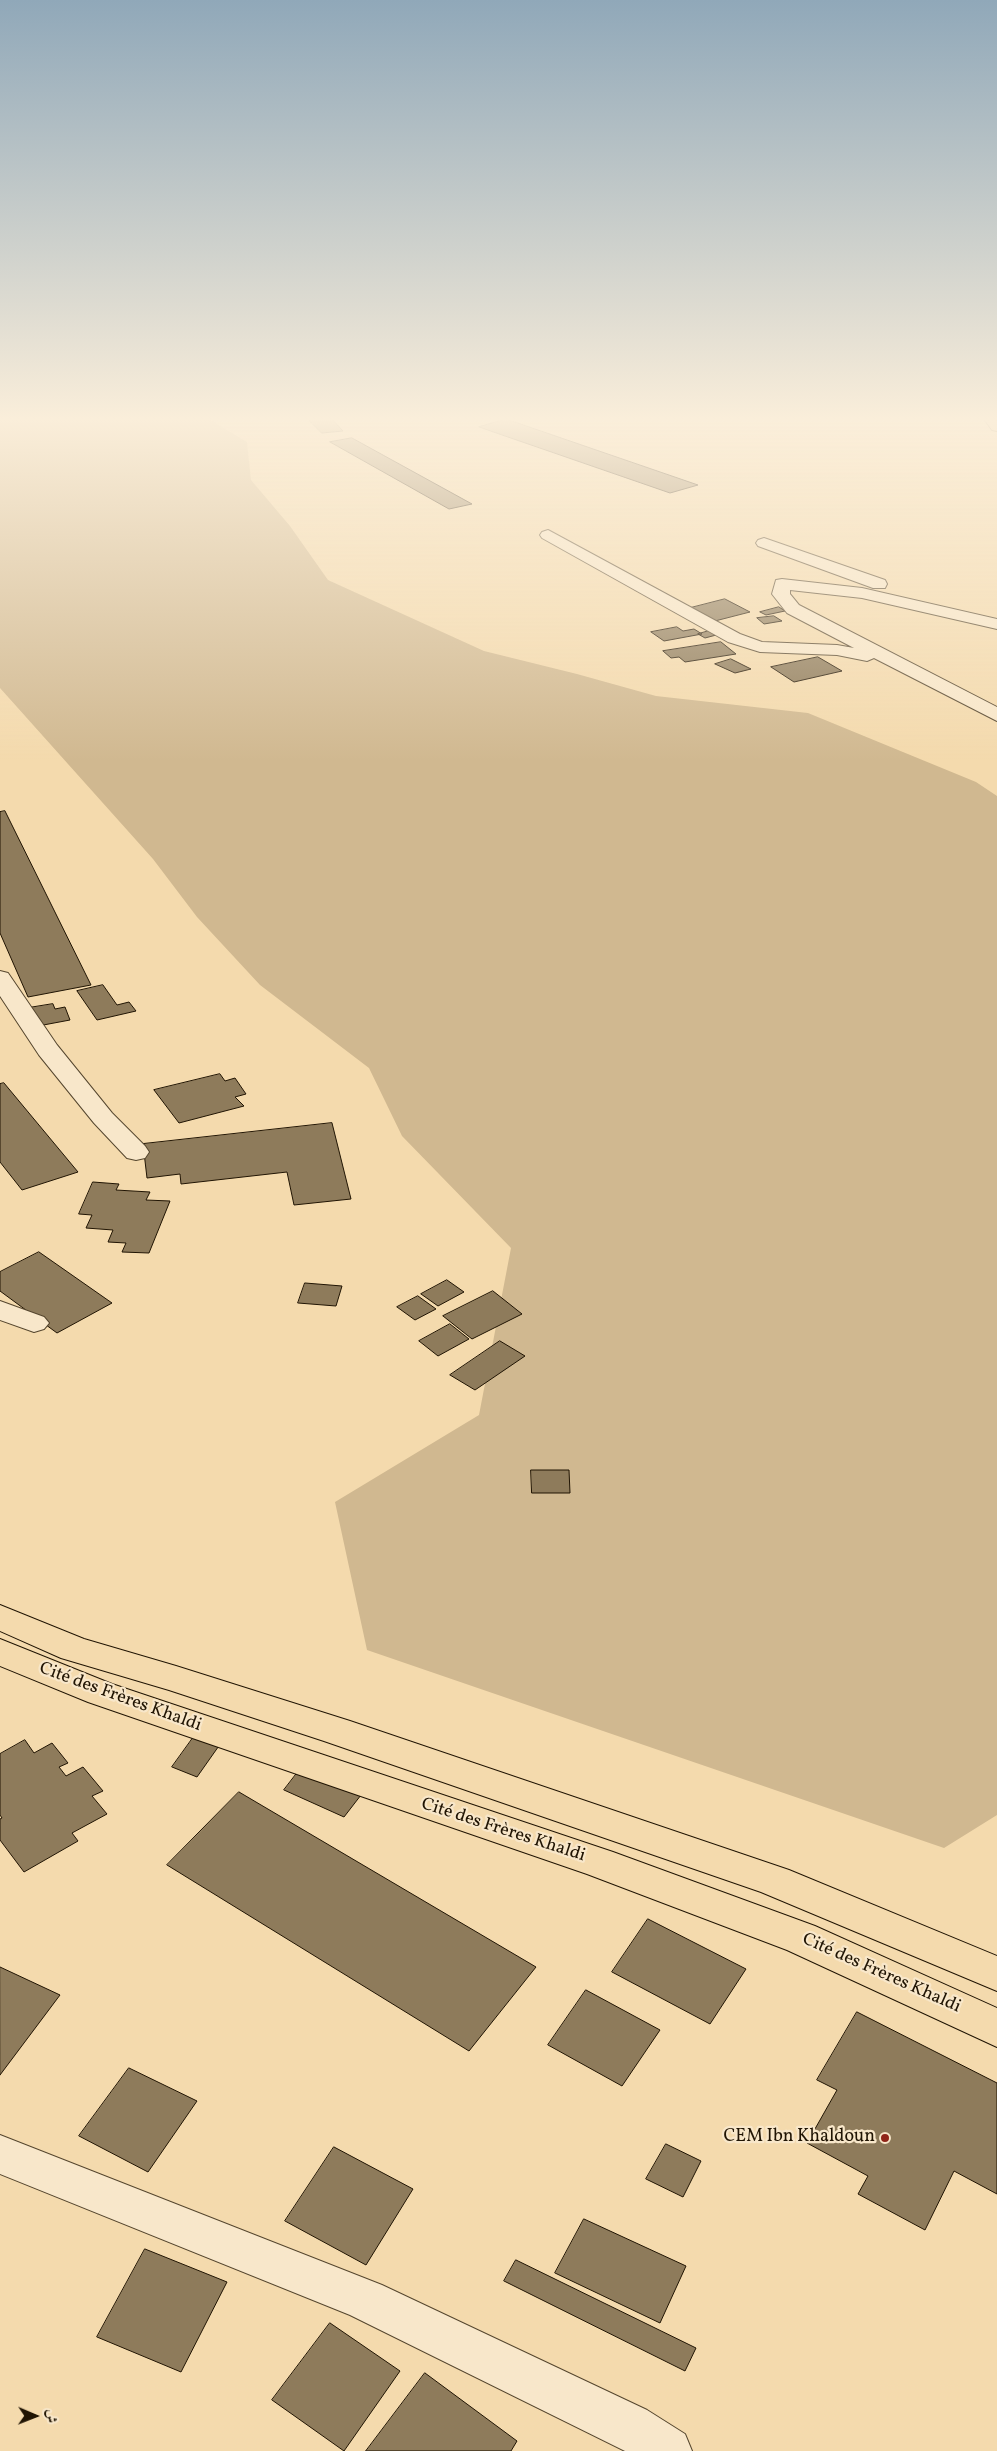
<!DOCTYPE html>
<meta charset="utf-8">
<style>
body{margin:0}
#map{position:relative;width:997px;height:2451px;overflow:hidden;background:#f4daad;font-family:Vollkorn,Amiri,serif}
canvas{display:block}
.north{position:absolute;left:10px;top:2391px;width:50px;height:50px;-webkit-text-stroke:4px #f8e7ca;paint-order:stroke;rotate:91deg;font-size:14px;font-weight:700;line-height:20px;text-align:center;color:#201403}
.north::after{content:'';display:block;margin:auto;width:18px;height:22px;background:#201403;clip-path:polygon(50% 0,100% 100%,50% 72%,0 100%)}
</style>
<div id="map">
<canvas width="997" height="2451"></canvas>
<div class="north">ش</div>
</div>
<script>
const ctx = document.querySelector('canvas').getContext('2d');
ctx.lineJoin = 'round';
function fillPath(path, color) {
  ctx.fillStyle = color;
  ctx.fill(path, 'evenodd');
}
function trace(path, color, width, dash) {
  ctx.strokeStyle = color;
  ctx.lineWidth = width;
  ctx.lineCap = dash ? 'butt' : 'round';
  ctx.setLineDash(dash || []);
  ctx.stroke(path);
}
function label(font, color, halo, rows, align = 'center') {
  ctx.font = font + ' Vollkorn,serif';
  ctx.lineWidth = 4.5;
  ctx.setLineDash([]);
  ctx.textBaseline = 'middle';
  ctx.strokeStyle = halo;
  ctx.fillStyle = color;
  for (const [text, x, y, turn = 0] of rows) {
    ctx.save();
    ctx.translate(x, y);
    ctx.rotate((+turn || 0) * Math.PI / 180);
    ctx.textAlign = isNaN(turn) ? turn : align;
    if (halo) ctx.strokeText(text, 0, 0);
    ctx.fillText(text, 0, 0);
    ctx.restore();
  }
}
fillPath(new Path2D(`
 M0,419h209l38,23 4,38 39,46 38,54 156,71 93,23 79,22 152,17 168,69 21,14v1019l-53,33 -577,-198 -32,-148 144,-87 32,-167 -109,-112 -33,-68 -109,-83 -63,-68 -44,-58 -153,-171z`), '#d0b890');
const building = new Path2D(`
 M308,419h24l11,12 -21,2z
 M506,419l192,66 -28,8 -191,-66z
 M352,438l120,66 -23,5 -119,-67z
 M725,599l25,13 -39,10 -25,-13z
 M779,607l6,4 -19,4 -6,-3z
 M774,616l8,5 -18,3 -7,-6z
 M677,627l6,4 11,-2 8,5 -38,7 -13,-9z
 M712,630l8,4 -15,4 -7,-4z
 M721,642l15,12 -51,8 -6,-5 -8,1 -8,-7z
 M818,657l24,14 -48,11 -23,-15z
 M731,659l20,10 -16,4 -20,-9z
 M5,811l86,174 -63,12 -28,-64v-121z
 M103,985l14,20 12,-3 7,9 -39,9 -20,-29z
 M53,1004l2,5 10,-2 5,13 -48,9 -6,-19z
 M220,1074l5,7 10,-3 11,16 -11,3 9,9 -65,17 -25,-33z
 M4,1083l74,89 -56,18 -22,-28v-78z
 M332,1123l19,76 -57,6 -7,-33 -106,12 -1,-10 -33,4 -4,-34z
 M93,1182l26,2 -3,6 34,2 -4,8 24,1 -21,52 -27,-1 4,-9 -18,-1 5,-12 -27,-2 6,-13 -13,-1z
 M39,1252l73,51 -55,30 -57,-42v-19z
 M447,1280l17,12 -26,14 -17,-12z
 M305,1283l37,3 -6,20 -38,-3z
 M493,1291l29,23 -50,25 -29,-23z
 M418,1296l18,13 -21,11 -18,-13z
 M450,1324l19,15 -31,17 -19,-15z
 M500,1341l25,15 -50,34 -25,-15z
 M531,1470h38l1,23h-38z
 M203,1724l25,9 -31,44 -25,-10z
 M25,1740l9,13 18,-10 16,20 -9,4 7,9 17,-9 20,24 -11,5 15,18 -35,19 6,8 -54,31 -24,-32v-21l2,-1 -2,-3v-61z
 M301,1768l60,27 -17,22 -60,-27z
 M239,1792l297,175 -67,84 -302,-186z
 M648,1919l98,50 -36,55 -98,-52z
 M0,1967l60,28 -60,80z
 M586,1990l74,40 -38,56 -74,-41z
 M857,2012l140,71v111l-43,-23 -29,59 -67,-36 10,-18 -61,-33 30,-53 -20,-10z
 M129,2068l68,33 -49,71 -69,-36z
 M666,2144l35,17 -18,36 -37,-18z
 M334,2147l79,42 -47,76 -81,-44z
 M584,2219l102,47 -26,57 -105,-50z
 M145,2249l82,33 -46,90 -84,-35z
 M516,2260l180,88 -11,23 -181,-90z
 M330,2323l70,48 -56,80 -72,-51z
 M425,2373l92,68 -6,10h-145z`);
fillPath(building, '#8e7b5b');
trace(building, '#201403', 1);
const minor = new Path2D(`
 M548,530l192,104 22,8 75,3 17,3 -67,-35 -15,-19 4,-14 6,-1 80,9 135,31v10l-135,-31 -72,-8v4l9,11 198,102v14l-123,-63 -7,3 -30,-6 -77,-3 -32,-10 -186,-104 -2,-3 2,-3z
 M764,538l121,42 2,4 -2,4h-12l-115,-42 -2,-3 2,-3z
 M0,971l8,2 49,72 55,68 33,33 4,6 -4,6 -9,2 -9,-2 -33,-35 -55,-68 -39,-59z
 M0,1301l44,16 5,6 -5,6 -10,3 -34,-12z
 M0,2135l382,150 265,125 38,24 7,17h-67l-275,-136 -350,-141z`);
const major = new Path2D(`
 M984,419h13v12l-5,-1z
 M0,1605l84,34 92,27 174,55 439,149 208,86v35l-236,-99 -437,-151 -155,-51 -108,-32 -61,-27z
 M0,1639l112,45 501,168 202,74 182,82v39l-210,-97 -200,-76 -499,-172 -88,-36z`);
trace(minor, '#55462e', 2);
trace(major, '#201403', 2);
fillPath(minor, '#f8e7ca');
fillPath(major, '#f4daad');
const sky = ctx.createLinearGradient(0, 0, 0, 762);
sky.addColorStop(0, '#90a8b9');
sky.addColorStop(0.55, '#faeeda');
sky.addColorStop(1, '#faeeda00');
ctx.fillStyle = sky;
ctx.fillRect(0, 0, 997, 762);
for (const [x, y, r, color] of [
 [885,2138,5,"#8f2418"]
]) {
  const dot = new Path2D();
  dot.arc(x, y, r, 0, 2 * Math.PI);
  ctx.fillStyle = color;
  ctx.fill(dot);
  trace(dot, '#f8e7ca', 2);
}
label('18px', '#201403', '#f8e7ca', [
 ["Cité des Frères Khaldi",120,1698,20],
 ["Cité des Frères Khaldi",503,1831,18],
 ["Cité des Frères Khaldi",881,1974,24]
]);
label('18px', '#201403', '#f8e7ca', [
 ["CEM Ibn Khaldoun",875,2138]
], 'right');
</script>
